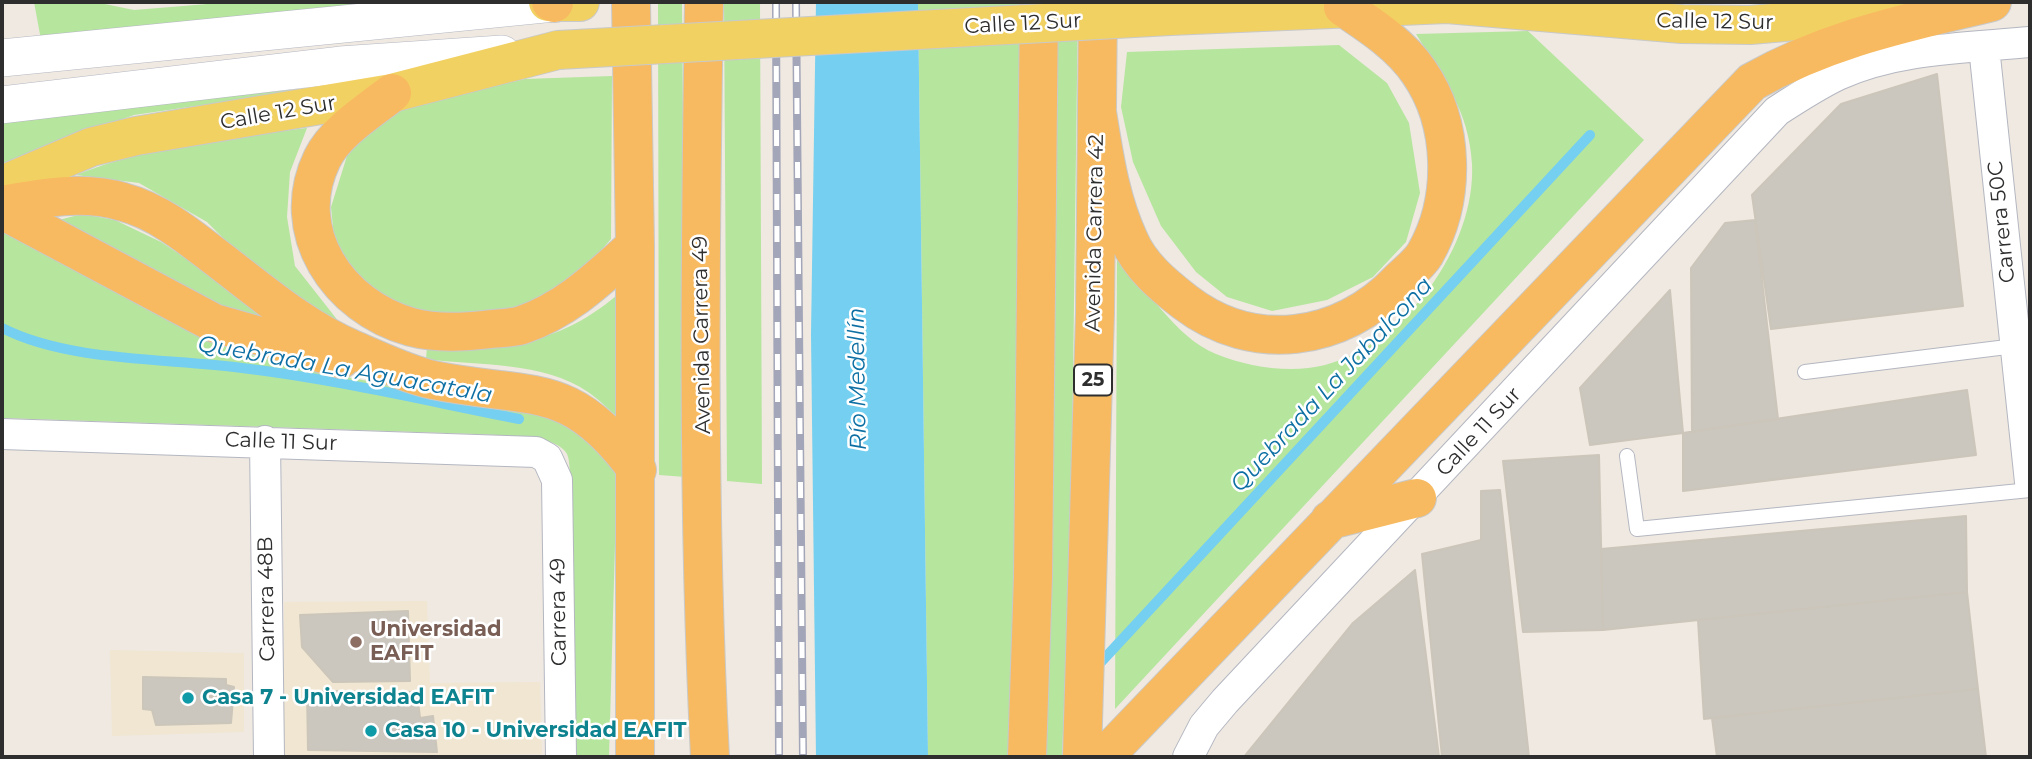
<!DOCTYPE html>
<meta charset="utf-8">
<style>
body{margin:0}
#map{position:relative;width:2032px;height:759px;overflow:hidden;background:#efe9e1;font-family:Montserrat,sans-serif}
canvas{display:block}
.frame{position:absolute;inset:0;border:4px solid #2e2e2e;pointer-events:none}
</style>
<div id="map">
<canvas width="2032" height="759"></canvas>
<div class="frame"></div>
</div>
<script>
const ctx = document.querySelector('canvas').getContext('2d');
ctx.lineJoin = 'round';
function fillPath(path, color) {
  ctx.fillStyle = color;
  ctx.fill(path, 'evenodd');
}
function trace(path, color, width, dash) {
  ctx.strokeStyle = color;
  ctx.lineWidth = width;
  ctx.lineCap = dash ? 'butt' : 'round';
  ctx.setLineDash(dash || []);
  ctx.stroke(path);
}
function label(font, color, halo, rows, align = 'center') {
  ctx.font = font + ' Montserrat,sans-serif';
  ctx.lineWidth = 5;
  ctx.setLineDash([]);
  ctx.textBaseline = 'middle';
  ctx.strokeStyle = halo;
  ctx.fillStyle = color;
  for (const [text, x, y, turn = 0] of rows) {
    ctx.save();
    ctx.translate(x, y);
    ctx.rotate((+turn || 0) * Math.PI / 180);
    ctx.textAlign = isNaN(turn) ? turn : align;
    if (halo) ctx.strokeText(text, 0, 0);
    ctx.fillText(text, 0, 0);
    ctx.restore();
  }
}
fillPath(new Path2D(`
 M427,601l3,82 110,-1 2,72 -259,3 1,-155z
 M110,650l134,3v79l-132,4z`), '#f0e6d1');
fillPath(new Path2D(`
 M34,2h61l39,8 98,-8h149l-340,38z
 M658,2h24l4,475 -27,-2z
 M724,2h36l2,482 -35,-3z
 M918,2h107l-8,535 -8,220h-81z
 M1051,2h27l-7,528 -9,227h-19z
 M1528,31l116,109 -529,569 2,-458c25,33 59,87 99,103 33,13 74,20 109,11 80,-21 151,-119 147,-201 -3,-54 -29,-86 -56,-130z
 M1339,45l48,38 22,40 11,70 -14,49 -33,35 -46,23 -55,11 -45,-14 -31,-25 -35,-46 -28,-64 -12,-55 6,-55z
 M612,76l-1,163 -21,24 -58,41 -61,13 -59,-2 -45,-23 -31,-34 -5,-51 16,-51 39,-46 139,-31z
 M346,84l-212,31 -87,32 -45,24v-51z
 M307,128l-17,44 -3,45 8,49 44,56 -56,-34 -46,-36 -30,-30 -68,-39 -63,-8c75,-30 151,-37 231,-47z
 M82,214l33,6 46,22 140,92 -78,-26 -168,-87z
 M2,226l238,126 65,17 257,49 22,9 33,47 -8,283h-33l-5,-280c-2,-7 -1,-17 -4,-23 -11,-21 -70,-18 -92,-20l-473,-16z
 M616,296l5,124c-11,-9 -21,-20 -33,-28 -45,-31 -110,-26 -162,-33l1,-12c79,-1 126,1 189,-51z`), '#b6e59e');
fillPath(new Path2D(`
 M816,2h102l10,755h-112l-5,-423z`), '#75cff0');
trace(new Path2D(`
 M2,328c66,34 165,30 240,40 93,11 185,33 277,51
 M1102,661l488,-526`), '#75cff0', 10);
const building = new Path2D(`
 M1937,74l26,232 -192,23 -19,-134 89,-91z
 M1755,220l23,199 -86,13 -1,-164 34,-45z
 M1670,290l13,143 -93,12 -10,-57z
 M1967,390l9,65 -293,36v-58z
 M1599,455l4,175 -80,2 -20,-171z
 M1500,490l29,267h-87l-20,-203 59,-14v-49z
 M1966,516l1,76 -364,38 -2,-81z
 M1415,570l24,187h-195l109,-134z
 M1967,592l11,97 -274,30 -6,-99z
 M408,611l2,70 -77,1 -31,-35 -2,-32z
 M143,677l83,2v6l8,2 -3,36 -75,2 -4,-15 -9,-1z
 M1978,689l8,68h-269l-5,-39z
 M307,691l110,1 3,26 13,-2 4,36 -129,-2z`);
fillPath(building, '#cbc7bf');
trace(building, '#cbc5ba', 2);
const service = new Path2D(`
 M1805,372l210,-26
 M1627,456l10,73 393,-39`);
const minor = new Path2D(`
 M1984,47l46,435
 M2,434l534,18 11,6 10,22 4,277
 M265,441l4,316
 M1188,757l16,-31 21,-25 552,-590c20,-13 40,-26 61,-36 60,-27 128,-27 192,-33`);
const tertiary = new Path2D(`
 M2,58l552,-55
 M2,105l338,-40 162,-11`);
const primary = new Path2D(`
 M548,2h32
 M1170,16l277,-12 235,20 68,1 161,-14
 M2,185l89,-38 45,-11 256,-43 166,-43`);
const trunk = new Path2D(`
 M551,2l3,1
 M631,2l4,244v511
 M704,2c-4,251 -7,504 6,755
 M392,93c-23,18 -57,39 -70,66 -35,72 16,148 89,168 26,7 54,5 80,2 10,-1 22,-1 31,-4 46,-16 78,-48 113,-79
 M1097,112c7,43 13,87 32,128 11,26 34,45 56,62 68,52 156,40 214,-21 8,-8 20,-17 26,-27 31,-54 30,-130 -6,-182 -18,-27 -49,-47 -76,-65
 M2,205c39,-7 81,-15 121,-3 34,9 63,32 90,53 45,34 89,73 141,95 26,11 52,24 79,30 98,20 137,-2 204,90
 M2,210l212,113 127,36
 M1330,520l87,-22
 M1027,757l6,-180 6,-575
 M1082,757l13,-444 3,-311
 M1104,757l648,-675c78,-44 155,-59 240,-80`);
trace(service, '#b4b7c1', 16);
trace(minor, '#b4b7c1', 32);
trace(tertiary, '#b4b7c1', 38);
trace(primary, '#c9c9c9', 40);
trace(trunk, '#c9c9c9', 40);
trace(service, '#fff', 14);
trace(minor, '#fff', 30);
trace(tertiary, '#fff', 37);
trace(primary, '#f2d163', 38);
trace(trunk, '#f8ba60', 38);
const rail = new Path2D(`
 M776,2l3,755
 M796,2l7,755`);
trace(rail, '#a3a6b8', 8);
trace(rail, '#fff', 5, [16]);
const primaryBridge = new Path2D(`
 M558,50l612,-34`);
trace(primaryBridge, '#c9c9c9', 40, []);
trace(primaryBridge, '#f2d163', 38);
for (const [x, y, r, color] of [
 [356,642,7,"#8d6e63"],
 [188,698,7,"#0f9aa8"],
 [371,731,7,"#0f9aa8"]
]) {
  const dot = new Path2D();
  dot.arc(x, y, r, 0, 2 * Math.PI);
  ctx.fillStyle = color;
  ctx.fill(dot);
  trace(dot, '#fff', 2.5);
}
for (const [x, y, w] of [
 [1093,380,38]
]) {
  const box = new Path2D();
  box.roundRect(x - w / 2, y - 15.5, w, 31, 5);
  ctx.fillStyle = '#fff';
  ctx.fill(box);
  trace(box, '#2e2e2e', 2);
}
label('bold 19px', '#2e2e2e', null, [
 ["25",1093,380]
]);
label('21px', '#2e2e2e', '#fff', [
 ["Calle 12 Sur",1715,22,1],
 ["Calle 12 Sur",1023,24,-3],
 ["Calle 12 Sur",278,113,-10],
 ["Carrera 50C",2002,222,-96],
 ["Avenida Carrera 42",1095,233,-89],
 ["Avenida Carrera 49",702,335,-91],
 ["Calle 11 Sur",1479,432,-47],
 ["Calle 11 Sur",281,442,2],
 ["Carrera 48B",267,599,-91],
 ["Carrera 49",559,612,-91]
]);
label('bold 21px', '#785e54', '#fff', [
 ["Universidad",370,630],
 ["EAFIT",370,654]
], 'left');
label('bold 21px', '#0d838f', '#fff', [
 ["Casa 7 - Universidad EAFIT",202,698],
 ["Casa 10 - Universidad EAFIT",385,731]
], 'left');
label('italic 23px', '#0d6fa3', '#fff', [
 ["Quebrada La Aguacatala",345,370,10],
 ["Río Medellín",858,379,-91],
 ["Quebrada La Jabalcona",1332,385,-47]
]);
</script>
